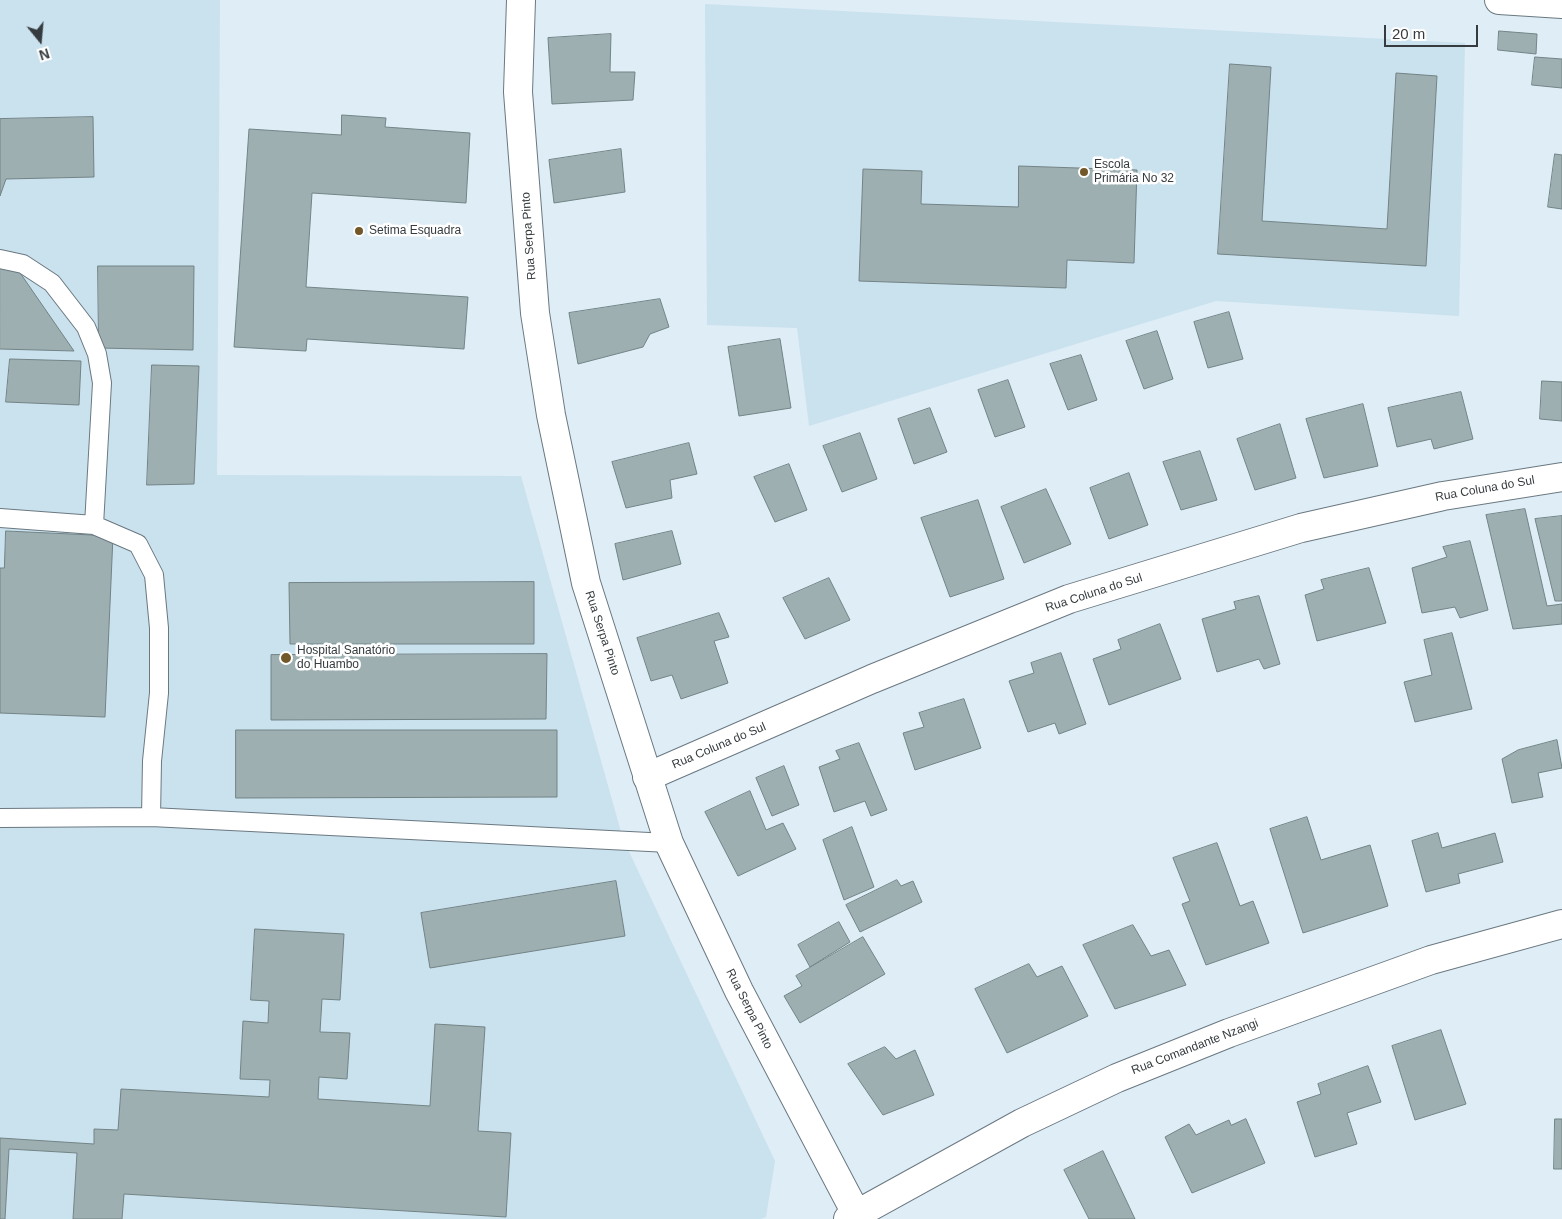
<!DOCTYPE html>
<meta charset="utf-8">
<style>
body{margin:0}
#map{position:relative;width:1562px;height:1219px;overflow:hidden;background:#deedf6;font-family:Arial,sans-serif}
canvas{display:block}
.north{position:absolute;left:15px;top:15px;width:50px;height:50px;-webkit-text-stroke:4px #fff;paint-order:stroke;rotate:163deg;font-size:14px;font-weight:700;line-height:20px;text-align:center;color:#353b3e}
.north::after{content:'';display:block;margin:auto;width:18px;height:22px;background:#353b3e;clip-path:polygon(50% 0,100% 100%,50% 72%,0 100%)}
.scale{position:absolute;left:1384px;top:25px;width:94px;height:22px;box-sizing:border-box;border:2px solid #353b3e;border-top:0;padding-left:6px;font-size:15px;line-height:18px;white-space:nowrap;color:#353b3e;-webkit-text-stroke:4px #fff;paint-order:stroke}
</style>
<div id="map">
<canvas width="1562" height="1219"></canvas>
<div class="north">N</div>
<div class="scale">20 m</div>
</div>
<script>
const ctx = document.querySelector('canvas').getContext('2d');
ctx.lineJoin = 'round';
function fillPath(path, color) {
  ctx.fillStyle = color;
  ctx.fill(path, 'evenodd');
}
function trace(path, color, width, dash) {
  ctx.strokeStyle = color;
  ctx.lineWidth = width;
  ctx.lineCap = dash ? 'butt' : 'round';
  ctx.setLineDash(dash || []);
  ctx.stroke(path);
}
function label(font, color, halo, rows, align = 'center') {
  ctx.font = font + ' Arial,sans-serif';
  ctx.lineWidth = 5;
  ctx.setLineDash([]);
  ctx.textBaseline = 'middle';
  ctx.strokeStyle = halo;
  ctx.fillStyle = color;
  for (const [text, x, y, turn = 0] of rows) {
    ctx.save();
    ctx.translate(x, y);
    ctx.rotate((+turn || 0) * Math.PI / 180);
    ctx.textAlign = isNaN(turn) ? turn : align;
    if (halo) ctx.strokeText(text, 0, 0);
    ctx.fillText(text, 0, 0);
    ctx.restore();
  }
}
fillPath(new Path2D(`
 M0,0h220l-3,475 304,1 102,363 152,322 -9,56 -5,2h-761z
 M705,4l760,39 -6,273 -243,-15 -407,125 -12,-98 -90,-3z`), '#cae1ee');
const building = new Path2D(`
 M1499,31l38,3 -1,20 -38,-4z
 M611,34l-1,38h25l-2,28 -81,4 -4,-66z
 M1535,57l27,2v29l-30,-3z
 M1230,64l41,3 -9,154 125,8 9,-156 41,3 -11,190 -208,-12z
 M342,115l44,3 -1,9 85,6 -4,70 -154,-10 -6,94 162,10 -4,52 -157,-10 -1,12 -72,-4 15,-218 92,6z
 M93,117l1,60 -88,2 -6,17v-77z
 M621,149l4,43 -71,11 -5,-43z
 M1555,154l7,1v54l-14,-2z
 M1019,166l118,4 -3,93 -67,-3 -1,28 -207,-7 4,-112 59,2 -1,33 97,3z
 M0,264l16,3 58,84 -74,-2z
 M98,266h96l-1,84 -94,-2z
 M660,299l9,28 -19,7 -7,13 -65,17 -9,-51z
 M1229,312l14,47 -35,9 -14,-46z
 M1157,331l16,48 -29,10 -18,-48z
 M780,339l11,69 -52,8 -11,-69z
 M1081,355l16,45 -29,10 -18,-46z
 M10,359l71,2 -2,44 -73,-3z
 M152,365l47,1 -5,118 -47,1z
 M1008,380l17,47 -30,10 -17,-47z
 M1542,381l20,1v39l-22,-2z
 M1461,392l12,47 -39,10 -3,-10 -34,8 -9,-39z
 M1363,404l15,62 -54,12 -18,-59z
 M930,408l17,44 -33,12 -16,-45z
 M1280,424l16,54 -41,12 -18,-51z
 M860,433l17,46 -35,13 -19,-46z
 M689,443l8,31 -27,6 2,18 -46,10 -14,-46z
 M1200,451l17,49 -36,10 -18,-48z
 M789,464l18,46 -32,12 -21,-45z
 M1129,473l19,52 -39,14 -19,-51z
 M1046,489l25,55 -47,19 -23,-56z
 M978,500l26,79 -54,18 -29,-79z
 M1525,509l22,97 15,-2v20l-49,5 -27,-114z
 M1562,516v85h-7l-20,-82z
 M6,531l107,5 -8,181 -105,-4v-145h4z
 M672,531l9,33 -58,16 -8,-36z
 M1470,541l18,69 -28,8 -5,-11 -33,6 -10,-45 35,-11 -4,-10z
 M1369,568l17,55 -69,18 -12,-46 19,-6 -3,-9z
 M829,578l21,42 -45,19 -22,-41z
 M534,582v62h-244l-1,-61z
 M1259,596l21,68 -16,5 -5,-10 -42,13 -15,-53 34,-10 -2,-7z
 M719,613l10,24 -15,4 14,42 -47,16 -9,-24 -21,6 -14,-43z
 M1160,624l21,55 -72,26 -16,-46 28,-10 -3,-9z
 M1452,633l20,76 -57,13 -11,-40 28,-7 -8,-35z
 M1061,653l25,71 -27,10 -4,-11 -27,9 -19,-51 25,-8 -3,-10z
 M547,654l-1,65 -275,1v-65z
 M964,699l17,49 -66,22 -12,-37 21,-6 -5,-14z
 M236,730h321v67l-321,1z
 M1557,740l5,28 -24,5 5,24 -31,6 -10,-44 16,-9z
 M859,743l28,67 -16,6 -6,-15 -31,11 -15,-45 21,-8 -4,-8z
 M784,766l15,39 -27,11 -16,-38z
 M750,791l16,39 17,-7 13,26 -58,27 -33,-64z
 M1307,817l14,43 49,-15 18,61 -85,27 -33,-104z
 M852,827l22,60 -30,13 -21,-60z
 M1438,833l4,15 53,-15 8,29 -45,12 2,9 -34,9 -14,-51z
 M1217,843l23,63 13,-5 16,42 -63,22 -24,-61 8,-3 -17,-43z
 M897,880l4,6 12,-5 9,21 -62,30 -14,-27z
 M616,881l9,55 -195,32 -9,-55z
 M839,922l11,20 -40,25 -12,-22z
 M1133,925l18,31 18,-6 17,35 -71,24 -32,-64z
 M255,929l89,5 -4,66 -18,-1 -2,33 30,1 -3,46 -28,-2 -1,22 112,7 5,-82 50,3 -7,104 33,2 -5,84 -382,-23 -2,25h-49l4,-66 -68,-4 -4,70h-5v-81l94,6v-15l24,1 3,-41 148,8 1,-17 -30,-1 3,-58 25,2 1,-22 -18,-1z
 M863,937l22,37 -85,49 -16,-27 18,-10 -6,-10z
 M1029,964l8,13 25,-11 26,50 -81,37 -32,-64z
 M1441,1030l25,74 -51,16 -23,-74z
 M885,1047l11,12 19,-9 19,45 -51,20 -35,-51z
 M1368,1066l13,36 -34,11 10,31 -42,13 -18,-55 24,-8 -3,-10z
 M1246,1119l19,44 -73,30 -27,-56 24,-13 7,11 33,-15 2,5z
 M1555,1119h7v50h-8z
 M1103,1151l32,68h-46l-25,-49z`);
fillPath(building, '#9dafb1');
trace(building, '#738486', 1);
const lane = new Path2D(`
 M0,259l23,5 29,19 34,44 11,27 5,29 -8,142
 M0,518l94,7 44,19 16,31 5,53v65l-7,68 -1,56 -151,1
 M151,817l518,26`);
const street = new Path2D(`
 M647,777l225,-98 197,-80 232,-71 142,-32 119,-19`);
const secondary = new Path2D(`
 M521,0l-3,92 17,221 16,102 35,168 83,260 70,148 120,228
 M1499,0l63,4
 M848,1219l174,-96 95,-45 112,-45 202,-73 131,-36`);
trace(lane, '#6a7880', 20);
trace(street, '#6a7880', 30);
trace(secondary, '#6a7880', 30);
trace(lane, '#fff', 18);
trace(street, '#fff', 28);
trace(secondary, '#fff', 28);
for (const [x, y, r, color] of [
 [1084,172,5,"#725729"],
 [359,231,5,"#725729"],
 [286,658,6,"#725729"]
]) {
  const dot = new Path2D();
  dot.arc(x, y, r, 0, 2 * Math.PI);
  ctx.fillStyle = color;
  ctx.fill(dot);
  trace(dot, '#fff', 2);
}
label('12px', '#353b3e', '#fff', [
 ["Escola",1094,165],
 ["Primária No 32",1094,179],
 ["Setima Esquadra",369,231],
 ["Hospital Sanatório",297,651],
 ["do Huambo",297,665]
], 'left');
label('12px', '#353b3e', '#fff', [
 ["Rua Serpa Pinto",529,236,-94],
 ["Rua Coluna do Sul",1485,489,-10],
 ["Rua Coluna do Sul",1094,593,-18],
 ["Rua Serpa Pinto",602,633,72],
 ["Rua Coluna do Sul",719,746,-23],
 ["Rua Serpa Pinto",749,1009,63],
 ["Rua Comandante Nzangi",1195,1047,-21]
]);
</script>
